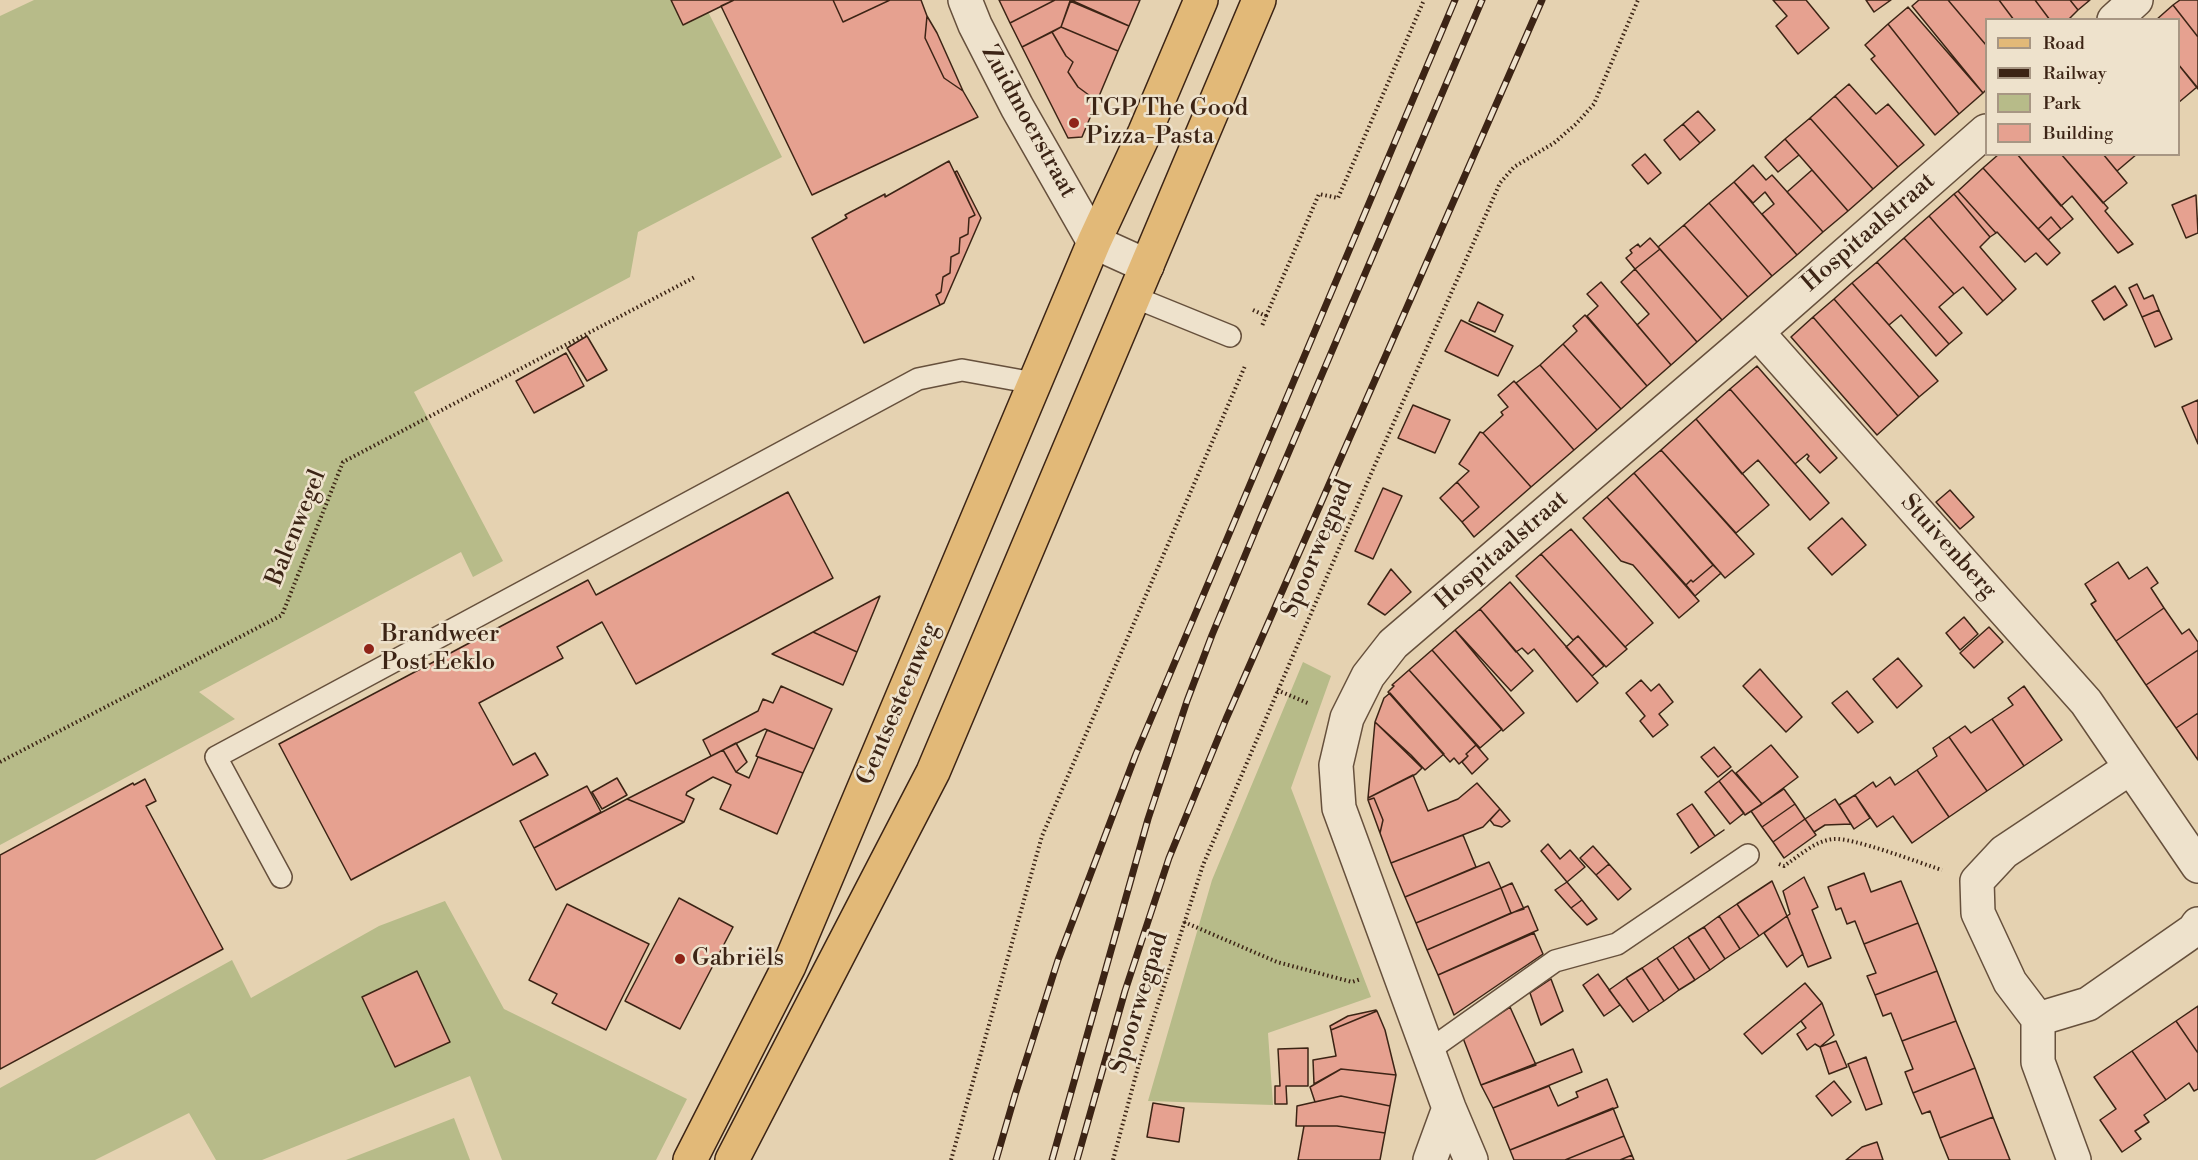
<!DOCTYPE html>
<meta charset="utf-8">
<style>
body{margin:0}
#map{position:relative;width:2198px;height:1160px;overflow:hidden;background:#e5d2b1;font-family:"Libre Bodoni",serif}
canvas{display:block}
.legend{position:absolute;left:1985px;top:18px;width:195px;height:138px;box-sizing:border-box;background:#eee2cc;border:2px solid #a79683;margin:0;padding:8px 10px;list-style:none;font-size:18px;color:#3c2415}
.legend li{display:flex;align-items:center;gap:12px;height:30px}
.legend b{width:30px;border:2px solid #a79683}
</style>
<div id="map">
<canvas width="2198" height="1160"></canvas>
<ul class="legend">
<li><b style="height:8px;background:#e2b978"></b>Road</li>
<li><b style="height:8px;background:#3c2415"></b>Railway</li>
<li><b style="height:16px;background:#b7bb89"></b>Park</li>
<li><b style="height:16px;background:#e6a190"></b>Building</li>
</ul>
</div>
<script>
const ctx = document.querySelector('canvas').getContext('2d');
ctx.lineJoin = 'round';
function fillPath(path, color) {
  ctx.fillStyle = color;
  ctx.fill(path, 'evenodd');
}
function trace(path, color, width, dash) {
  ctx.strokeStyle = color;
  ctx.lineWidth = width;
  ctx.lineCap = dash ? 'butt' : 'round';
  ctx.setLineDash(dash || []);
  ctx.stroke(path);
}
function label(font, color, halo, rows, align = 'center') {
  ctx.font = font + ' "Libre Bodoni",serif';
  ctx.lineWidth = 5;
  ctx.setLineDash([]);
  ctx.textBaseline = 'middle';
  ctx.strokeStyle = halo;
  ctx.fillStyle = color;
  for (const [text, x, y, turn = 0] of rows) {
    ctx.save();
    ctx.translate(x, y);
    ctx.rotate((+turn || 0) * Math.PI / 180);
    ctx.textAlign = isNaN(turn) ? turn : align;
    if (halo) ctx.strokeText(text, 0, 0);
    ctx.fillText(text, 0, 0);
    ctx.restore();
  }
}
fillPath(new Path2D(`
 M34,0h668l80,157 -144,75 -8,45 -216,115 89,169 -30,16 -12,-25 -262,140 36,27 -235,126v-829z
 M1303,662l28,14 -40,112 80,209 -103,36 5,72 -125,-4 64,-221z
 M445,901l59,108 183,90 -31,61h-154l-32,-84 -208,84h-46l-27,-47 -94,47h-95v-72l232,-128 19,38 128,-72z
 M454,1118l16,42h-124z`), '#b7bb89');
const building = new Path2D(`
 M671,0h63l-51,25z
 M734,0h99l10,22 47,-22h31l6,16 -2,22 19,40 19,13 15,26 -166,78 -91,-189z
 M833,0h57l-47,22z
 M999,0h56l-45,23z
 M1055,0h16l-10,27 -39,20 -12,-24z
 M1071,0h69l-11,26z
 M1773,0h33l23,28 -31,26 -22,-28 11,-10z
 M1866,0h25l-17,12z
 M1919,0h29l38,45v45l-3,3 -71,-87z
 M1948,0h51l15,20h-28v25z
 M1999,0h36l15,20h-36z
 M2035,0h35l8,10 -10,10h-18z
 M2070,0h20l-12,10z
 M2180,0h18v37l-25,-32z
 M1070,1l59,25 -11,25 -57,-24z
 M2173,5l25,32v52l-20,-25v-44h-22z
 M1908,7l75,86 -24,21 -71,-90z
 M927,16l10,17 26,58 -19,-13 -19,-40z
 M1888,24l71,90 -24,21 -64,-76 4,-3 -10,-11z
 M1061,27l57,24 -21,50 -19,-14 -10,-15 5,-10 -7,-6 -14,-24z
 M1052,32l14,24 7,6 -5,10 10,15 19,14 -15,36 -14,1 -46,-91z
 M2178,64l19,23 -19,16z
 M1849,84l27,30 12,-10 36,41 -26,22 -63,-71z
 M1835,96l63,71 -25,22 -63,-71z
 M1698,111l17,19 -15,13 -17,-19z
 M1810,118l63,71 -25,22 -63,-72z
 M1683,124l17,19 -20,17 -16,-20z
 M1785,139l14,16 -21,17 -13,-15z
 M1645,154l16,19 -13,11 -16,-19z
 M1999,154h18l56,65 -12,10 -10,-12 -13,12 -55,-61z
 M2017,154h44l47,54 -3,3 28,33 -15,9 -46,-57 -11,10z
 M2061,154h42l24,29 -24,20z
 M2103,154h34l-20,17z
 M949,161l26,54 -6,3 -1,16 -8,4 -1,15 -8,4 -1,16 -7,4 -2,15 -5,3 4,10 -76,38 -52,-105 35,-20 -2,-3 40,-21v3z
 M1753,165l13,15 6,-5 51,57 -26,23 -35,-41 12,-10 -9,-12 -12,11 -19,-21z
 M1983,168l77,85 -13,12 -11,-12 -11,9 -28,-30 -1,1 -38,-42z
 M1812,170l36,41 -25,21 -36,-40z
 M957,171l24,47 -37,85 -4,2 -4,-10 5,-3 2,-15 7,-4 1,-16 8,-4 1,-15 8,-4 1,-16 6,-3 -20,-43z
 M1734,182l63,73 -25,21 -63,-73z
 M1958,191l38,42 -6,4 -36,-43z
 M1954,194l36,43 -10,10 36,42 -13,12 -74,-85z
 M2196,195l2,38 -12,5 -14,-33z
 M1709,203l63,73 -24,21 -64,-72z
 M1929,216l74,85 -16,14 -24,-28 -9,7 -50,-56z
 M2051,217l10,12 -13,11 -10,-11z
 M1684,225l64,72 -26,23 -64,-73z
 M1650,238l10,11 -25,20 -9,-11 6,-5 -2,-3 8,-6 2,3z
 M1904,238l50,56 -15,13 23,26 -13,11 -72,-82z
 M1660,249l62,71 -25,22 -62,-73z
 M1877,262l72,82 -13,12 -35,-41 -12,10 -37,-42z
 M1635,269l62,73 -26,23 -34,-40 12,-11 -28,-32z
 M1601,282l70,83 -24,21 -60,-70 11,-10 -11,-12z
 M1852,283l86,98 -19,16 -85,-98z
 M2137,284l7,15 9,-4 6,15 -17,7 -13,-29z
 M2115,286l12,19 -23,15 -12,-19z
 M1834,299l85,98 -21,19 -85,-99z
 M1478,302l25,13 -8,17 -26,-11z
 M2159,310l13,29 -17,8 -13,-30z
 M1585,315l62,71 -26,23 -58,-65 14,-13 -4,-5z
 M1813,317l85,99 -21,19 -86,-98z
 M1461,320l52,26 -15,30 -53,-25z
 M587,336l20,34 -20,11 -20,-33z
 M1563,344l58,65 -24,21 -57,-65z
 M566,353l18,33 -50,27 -18,-32z
 M1540,365l57,65 -23,20 -58,-67z
 M1757,366l80,92 -17,15 -13,-14 2,-3 -2,-2 -12,10 -65,-75z
 M1514,381l60,69 -43,37 -48,-54 20,-18 -2,-3 7,-5 -10,-12z
 M1730,389l99,114 -19,17 -52,-60 -16,14 -46,-55z
 M2198,400v44l-16,-37z
 M1413,405l37,15 -15,33 -37,-15z
 M1696,419l73,86 -33,28 -75,-83z
 M1480,432l3,1 48,54 -57,50 -12,-15 17,-15 -22,-25 12,-11 -10,-7z
 M1661,450l93,104 -29,24 -91,-105z
 M1634,473l79,92 -20,17 -2,-2 -5,5 -79,-88z
 M1457,482l22,25 -17,15 -22,-24z
 M1383,488l19,8 -29,63 -18,-8z
 M1950,490l24,27 -14,12 -24,-27z
 M788,492l45,86 -197,106 -34,-62 -45,25 6,11 -84,45 34,62 22,-12 13,22 -197,105 -72,-136 309,-164 8,15z
 M1607,497l92,104 -20,17 -46,-53 -12,-4 -38,-43z
 M1842,518l24,27 -34,30 -24,-27z
 M1571,529l82,94 -28,24 -84,-93z
 M1541,554l86,95 -21,18 -28,-31 -5,4 -57,-64z
 M2118,562l11,17 18,-12 11,16 -7,5 13,20 -48,33 -25,-37 5,-3 -11,-17z
 M1713,565l8,8 -26,23 -9,-11 5,-5 2,2z
 M1391,569l20,23 -26,23 -17,-11z
 M1510,582l88,101 -21,19 -43,-53 -6,5 -6,-6 -6,4 -36,-43z
 M880,596l-23,56 -44,-20z
 M2164,608l18,26 7,-5 9,13v8l-52,35 -30,-44z
 M1480,609l53,62 -22,20 -56,-61z
 M1964,617l14,17 -18,16 -14,-17z
 M1989,627l14,15 -29,26 -14,-15z
 M1455,630l69,83 -21,18 -71,-81z
 M813,632l44,20 -14,33 -71,-31z
 M1578,636l26,30 -12,10 -26,-29z
 M1432,650l70,79 -22,19 -71,-78z
 M2198,650v63l-22,15 -30,-43z
 M1898,658l24,28 -25,22 -24,-29z
 M1760,669l42,48 -16,15 -43,-46z
 M1409,670l67,75 -10,9 2,2 -9,8 -5,-6 -4,4 -62,-70 6,-6 -2,-1z
 M1641,680l10,11 8,-7 14,18 -14,12 9,11 -15,12 -13,-16 5,-5 -19,-23z
 M781,686l51,23 -18,40 -49,-20 -54,27 -8,-16 55,-29 5,-12 10,4z
 M2024,686l38,54 -38,26 -32,-47 21,-14 -5,-7z
 M1847,691l26,31 -15,11 -26,-30z
 M1390,693l54,61 -19,16 -14,-15 -36,-33 9,-24z
 M2198,713v47l-22,-32z
 M1992,719l32,47 -37,25 -38,-54 16,-11 6,7z
 M1375,722l47,46 -6,6 -48,24z
 M767,730l47,19 -11,24 -47,-17z
 M1949,737l38,54 -38,26 -32,-47 20,-14 -4,-8z
 M736,743l11,19 -11,10 -13,-22z
 M1476,745l12,14 -16,15 -10,-12 6,-6 -2,-2z
 M1771,745l27,32 -36,27 -26,-31z
 M1714,747l17,20 -13,10 -17,-20z
 M723,750l13,22 13,6 9,-21 45,16 -26,61 -57,-25 11,-24 -18,-8 -26,15 -1,3 8,4 -10,23 -57,-23z
 M1732,770l30,34 -17,11 -26,-34z
 M1917,770l32,47 -37,26 -19,-27 -16,11 -22,-32 18,-13 3,5 14,-10 5,8z
 M1413,775l15,36 30,-12 19,-16 23,26 -17,18 -92,36 -11,-30 3,-13 -9,-22 -6,2v-2z
 M617,778l10,17 -25,14 -10,-17z
 M145,779l11,22 -10,5 77,143 -223,120v-214l133,-72 1,2z
 M1719,781l25,32 -14,11 -25,-32z
 M587,786l14,26 -67,36 -14,-27z
 M1784,789l11,15 -33,23 -11,-16z
 M1855,795l15,23 -16,11 -15,-24z
 M1374,798l9,22 -3,13 -12,-33z
 M627,799l57,23 -128,68 -22,-42z
 M1835,799l16,25 -26,1 -11,7 -9,-13z
 M1692,804l23,32 9,-6 -33,23 8,-6 -22,-33z
 M1795,804l10,15 -32,23 -11,-15z
 M1500,809l10,12 -8,6 -8,-2 -4,-5z
 M1805,819l11,16 -32,23 -11,-16z
 M1463,835l13,32 -71,30 -14,-34z
 M1548,844l12,15 10,-9 15,17 -18,15 -26,-31z
 M1593,846l16,18 -13,11 -16,-17z
 M1489,862l12,26 -85,35 -11,-26z
 M1609,864l22,25 -13,11 -22,-25z
 M1864,873l7,19 30,-11 17,42 -54,21 -9,-23 -8,3 -6,-16 -5,2 -8,-23z
 M1804,877l14,30 -6,3 19,48 -23,9 -21,-51 3,-2 -7,-23z
 M1772,881l15,35 -28,20 -22,-32z
 M1567,882l15,18 -11,8 -16,-18z
 M1512,883l12,26 -13,4 -10,-25z
 M1501,888l10,25 -84,37 -11,-27z
 M679,898l54,29 -53,102 -55,-28z
 M1582,900l15,19 -10,6 -16,-17z
 M567,904l82,40 -43,86 -54,-27 5,-9 -28,-14z
 M1737,904l22,32 -19,13 -21,-33z
 M1528,906l10,24 -100,45 -11,-25z
 M1719,916l21,33 -15,10 -21,-32z
 M1787,916l16,38 -16,13 -23,-34z
 M1918,923l19,48 -62,24 -8,-19 9,-3 -12,-29z
 M1704,927l21,32 -15,11 -22,-33z
 M1534,933l9,21 -89,61 -16,-40z
 M1688,937l22,33 -15,10 -22,-33z
 M1673,947l22,33 -16,10 -22,-32z
 M1657,958l22,32 -15,11 -22,-33z
 M1642,968l22,33 -15,10 -23,-33z
 M417,971l33,71 -55,25 -33,-70z
 M1937,971l19,50 -54,20 -11,-28 -8,3 -8,-21z
 M1598,974l22,31 -16,11 -21,-31z
 M1626,978l23,33 -16,11 -24,-32z
 M1551,979l12,32 -22,14 -11,-32z
 M1805,983l17,20 -60,51 -18,-20z
 M1822,1003l12,32 -14,12 -5,-3 -8,6 -10,-16 9,-6 -5,-7z
 M2198,1006v47l-22,-32z
 M1510,1007l26,58 -55,20 -18,-47z
 M1376,1010l1,1 -46,19 -1,-4 18,-10z
 M1377,1011l8,19 11,45 -55,-6 -27,15 -1,-24 23,-4 -5,-26z
 M1956,1021l19,47 -62,25 -8,-21 8,-3 -11,-28z
 M2176,1021l22,32v36l-4,2 -5,-8 -23,17 -34,-49z
 M1836,1041l11,26 -18,7 -9,-27z
 M1308,1048v38h-22l1,18h-12v-18h5l-2,-37z
 M1573,1049l9,23 -89,36 -12,-23z
 M2132,1051l34,49 -22,15 5,7 -14,9 6,8 -19,13 -22,-32 16,-11 -22,-32z
 M1866,1057l16,47 -16,6 -18,-46z
 M1975,1068l18,49 -53,21 -10,-27 -8,3 -9,-21z
 M1341,1069l55,6 -6,31 -49,-10 -26,6 -5,-15z
 M1607,1079l11,28 -108,43 -17,-42 56,-22 9,20 20,-9 -2,-5z
 M1834,1081l17,21 -19,14 -16,-20z
 M1341,1096l49,10 -5,27 -48,-7h-41l1,-20z
 M1153,1103l31,5 -5,34 -32,-5z
 M1613,1108l11,28 -59,24h-51l-4,-10z
 M1993,1117l17,43h-61l-9,-22z
 M1304,1126h33l48,7 -5,27h-82z
 M1624,1136l8,19 -12,5h-55z
 M1877,1142l6,18h-37l16,-13z
 M1632,1155l2,5h-14z`);
fillPath(building, '#e6a190');
trace(building, '#3c2415', 1.5);
const service = new Path2D(`
 M1134,297l96,39
 M281,877l-65,-120 702,-378 44,-9 72,13
 M1428,1051l127,-90 62,-17 131,-89`);
const minor = new Path2D(`
 M965,0l10,25 42,82 77,135 53,24
 M2114,20l22,-20
 M1757,332l329,370 112,164
 M2130,768l-126,84 -27,29 1,32 32,69 28,37 50,-15 106,-74 4,-6
 M2038,1019v43l36,98
 M1430,1160l19,-52
 M1471,1160l-22,-52 -110,-300 -3,-43 11,-47 21,-42 25,-32 364,-312 229,-201`);
const primary = new Path2D(`
 M690,1160l99,-194 305,-724 51,-110 56,-132
 M732,1160l201,-388 326,-772`);
trace(service, '#66503c', 24);
trace(minor, '#66503c', 36);
trace(primary, '#3c2415', 36);
trace(new Path2D(`
 M1253,310l13,6 -4,10
 M1266,316l53,-122 19,4 86,-198
 M1277,690l33,14
 M0,762l282,-147 61,-153 352,-185
 M1779,864l5,2c15,-10 31,-25 49,-27 19,-2 87,24 109,31
 M1184,922l93,40 75,20 9,-3
 M951,1160l91,-324 203,-470
 M1113,1160l27,-100 63,-195 171,-398 126,-284 14,-16 40,-24 22,-19 18,-20 44,-104`), '#3c2415', 4, [1.5, 3]);
trace(service, '#eee2cc', 21);
trace(minor, '#eee2cc', 33);
trace(primary, '#e2b978', 33);
const rail = new Path2D(`
 M996,1160l19,-65 43,-135 78,-206 319,-754
 M1052,1160l96,-341 39,-118 25,-66 49,-118 221,-517
 M1077,1160l48,-169 44,-133 57,-139 316,-719`);
trace(rail, '#3c2415', 7);
trace(rail, '#eee2cc', 4.5, [14]);
for (const [x, y, r, color] of [
 [1074,123,6,"#8f2418"],
 [369,649,6,"#8f2418"],
 [680,959,6,"#8f2418"]
]) {
  const dot = new Path2D();
  dot.arc(x, y, r, 0, 2 * Math.PI);
  ctx.fillStyle = color;
  ctx.fill(dot);
  trace(dot, '#eee2cc', 2);
}
label('24px', '#3c2415', '#eee2cc', [
 ["TGP The Good",1086,109],
 ["Pizza-Pasta",1086,137],
 ["Brandweer",381,635],
 ["Post Eeklo",381,663],
 ["Gabriëls",692,959]
], 'left');
label('24px', '#3c2415', '#eee2cc', [
 ["Zuidmoerstraat",1028,122,61],
 ["Hospitaalstraat",1869,233,-41],
 ["Balenwegel",297,528,-68],
 ["Stuivenberg",1948,547,48],
 ["Spoorwegpad",1318,549,-67],
 ["Hospitaalstraat",1502,551,-41],
 ["Gentsesteenweg",899,704,-67],
 ["Spoorwegpad",1140,1003,-73]
]);
</script>
